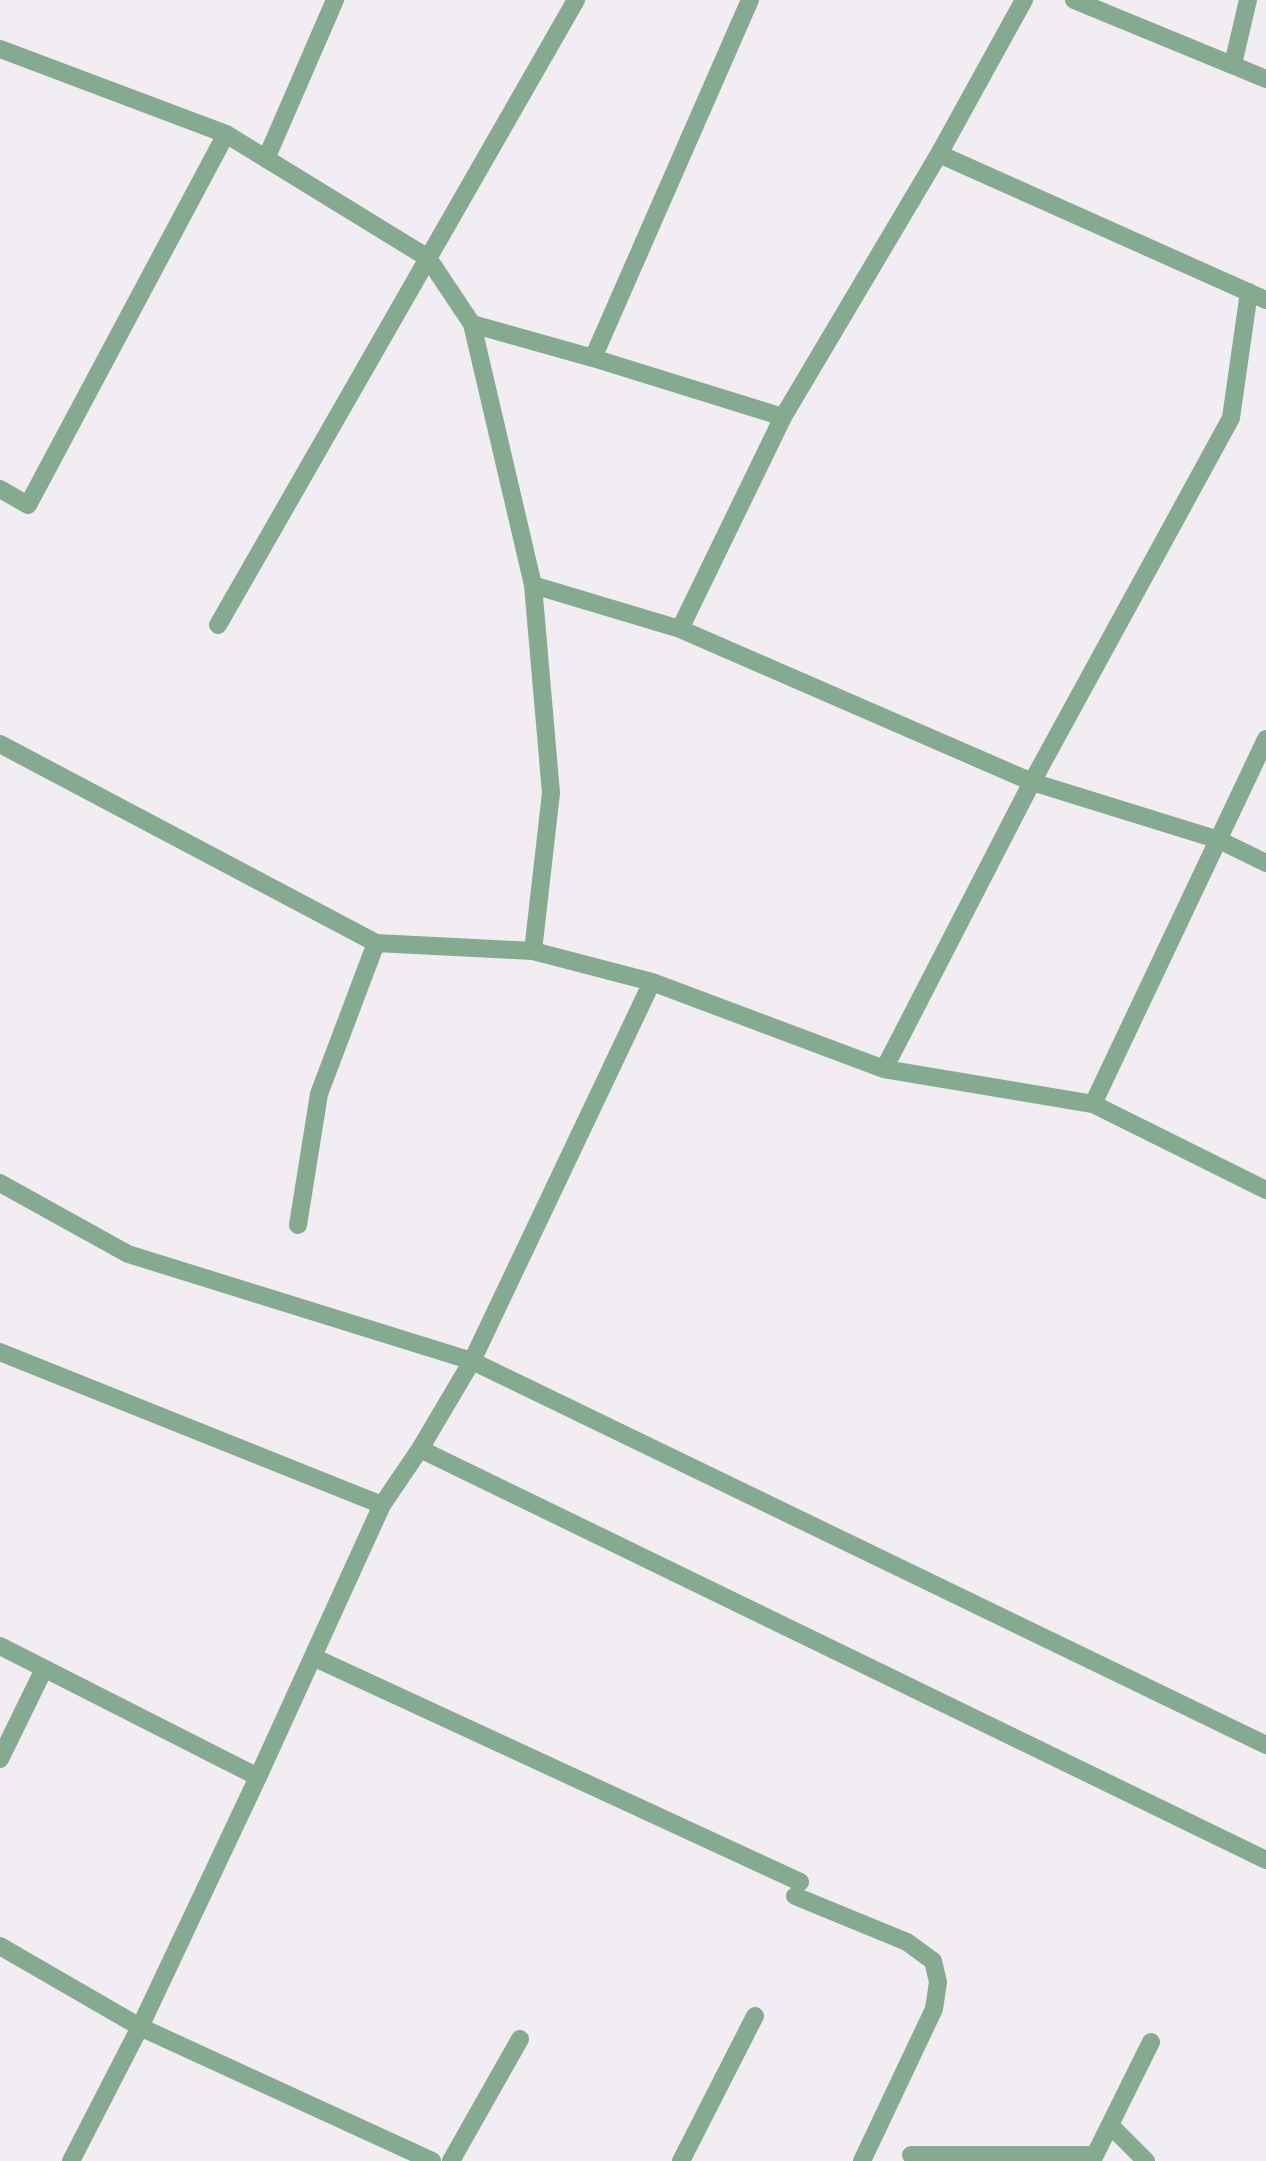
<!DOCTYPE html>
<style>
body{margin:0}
canvas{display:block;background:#f1edf2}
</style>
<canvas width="1266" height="2161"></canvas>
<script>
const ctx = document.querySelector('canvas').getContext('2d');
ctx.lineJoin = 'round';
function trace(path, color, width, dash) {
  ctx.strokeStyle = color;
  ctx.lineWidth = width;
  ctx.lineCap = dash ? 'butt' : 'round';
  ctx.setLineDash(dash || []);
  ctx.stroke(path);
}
trace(new Path2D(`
 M1074,0l192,79
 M0,49l226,85 202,124 44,66 61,261 18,208 -18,158
 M1233,64l15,-64
 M939,154l327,146
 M266,159l69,-159
 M1249,292l-18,126 -199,364 187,58 47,23
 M472,324l121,34 190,59
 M593,358l157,-358
 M0,489l28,16 198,-371
 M218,625l358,-625
 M680,629l103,-212 156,-263 85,-154
 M0,744l376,199 157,8 119,31
 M884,1069l209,35 173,86
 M1093,1104l173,-365
 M0,1183l128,71 344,107 794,384
 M298,1225l21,-131 57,-151
 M0,1352l382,153
 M420,1449l846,411
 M0,1646l258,131
 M313,1657l487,225
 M0,1759l44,-90
 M795,1896l112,46 26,19 5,21 -4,27 -72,152
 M0,1946l140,81 292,134
 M1110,2125l36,36
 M911,2155h184
 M71,2161l69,-134 118,-250 124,-272 38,-56 52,-88 180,-379 232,87 148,-287 -352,-153 -147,-44
 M451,2161l69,-122
 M681,2161l74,-145
 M1092,2161l59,-119`), '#85aa90', 18);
</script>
